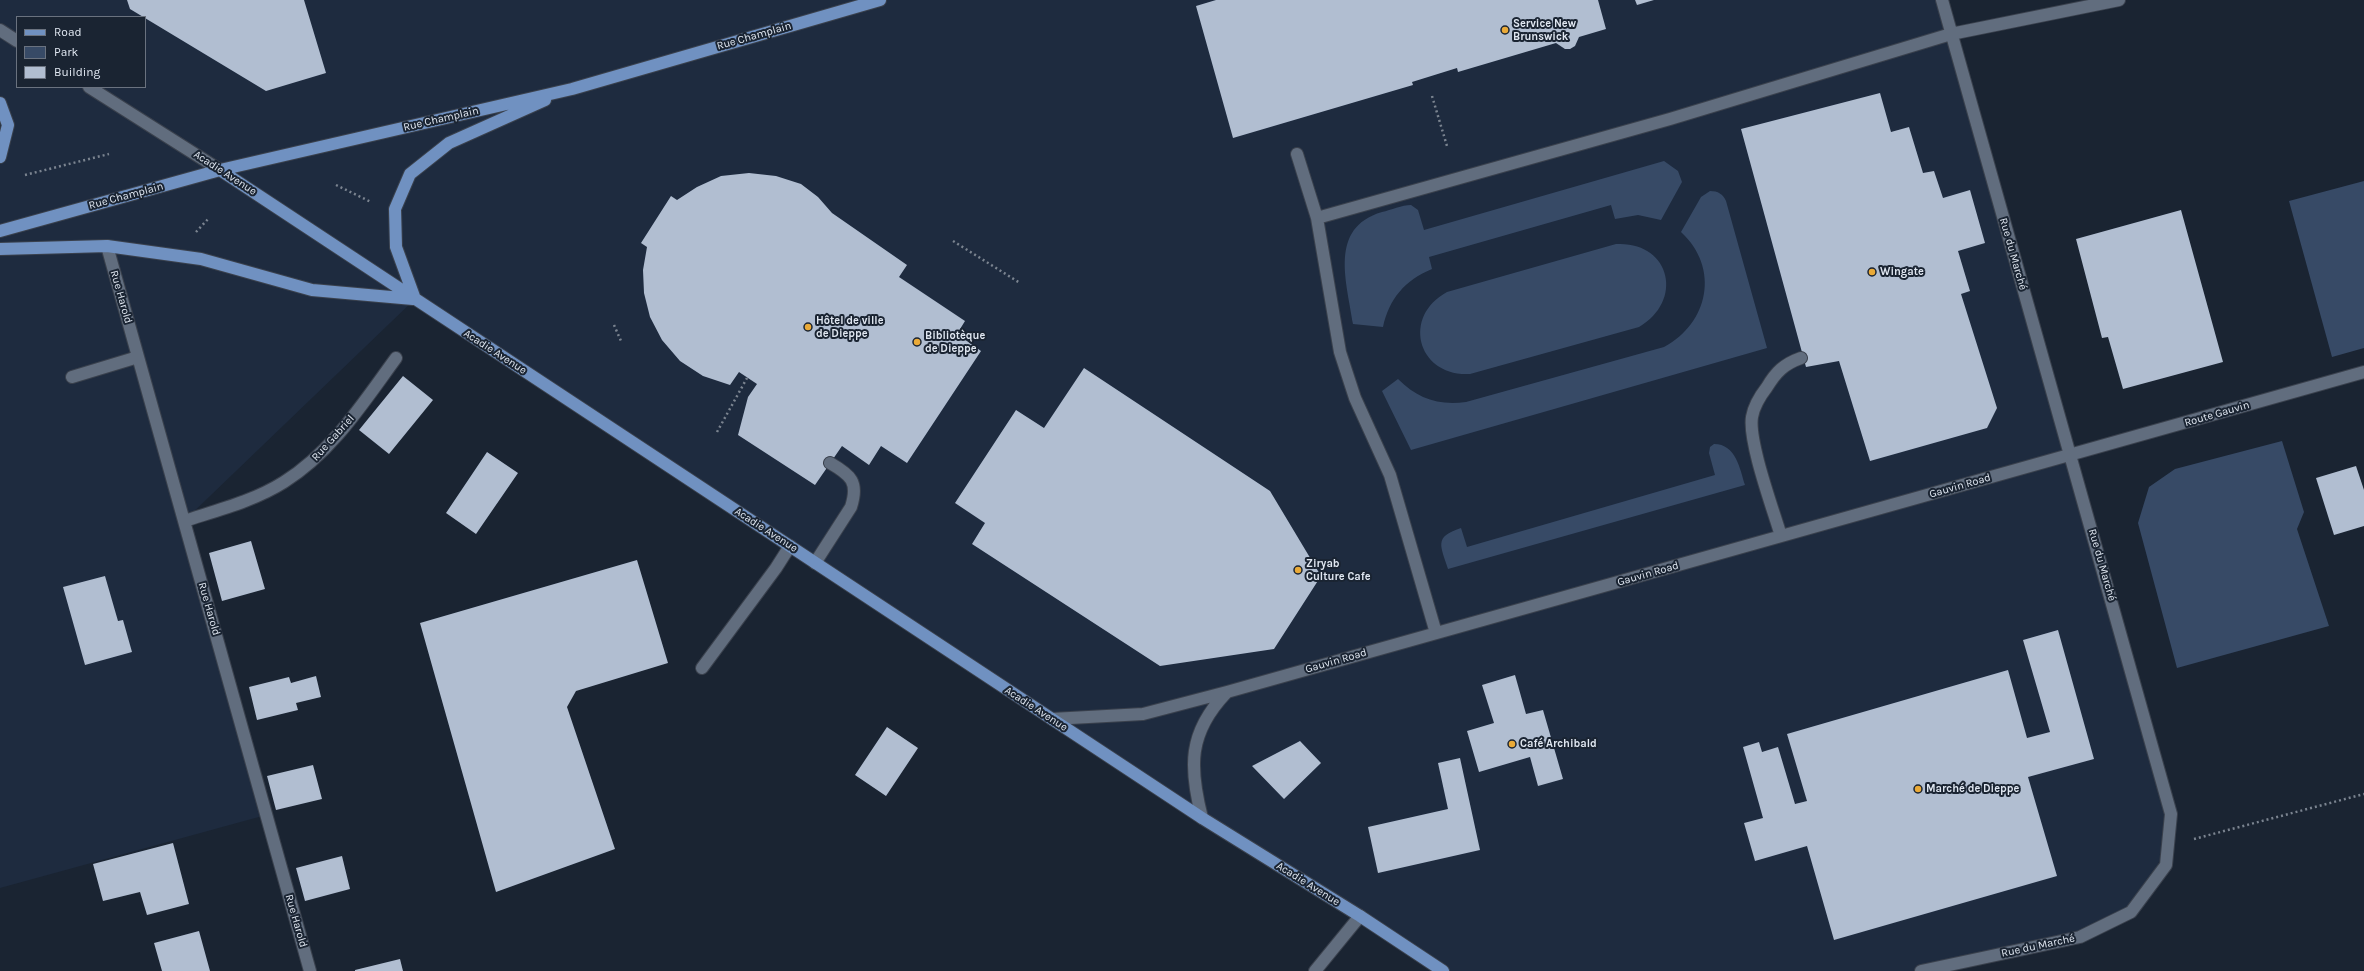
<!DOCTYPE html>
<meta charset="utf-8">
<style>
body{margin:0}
#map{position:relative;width:2364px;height:971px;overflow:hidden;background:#1a2432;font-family:Karla,sans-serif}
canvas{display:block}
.legend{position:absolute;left:16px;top:16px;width:130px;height:72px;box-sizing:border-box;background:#1a2432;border:1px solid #6a727f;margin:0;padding:5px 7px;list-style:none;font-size:12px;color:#e1e8f2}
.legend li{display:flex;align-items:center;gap:8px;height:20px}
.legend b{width:20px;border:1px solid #6a727f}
</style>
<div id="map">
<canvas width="2364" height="971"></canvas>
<ul class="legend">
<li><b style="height:5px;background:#7091c1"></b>Road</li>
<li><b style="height:11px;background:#374a66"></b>Park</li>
<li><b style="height:11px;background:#b1bed1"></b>Building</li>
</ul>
</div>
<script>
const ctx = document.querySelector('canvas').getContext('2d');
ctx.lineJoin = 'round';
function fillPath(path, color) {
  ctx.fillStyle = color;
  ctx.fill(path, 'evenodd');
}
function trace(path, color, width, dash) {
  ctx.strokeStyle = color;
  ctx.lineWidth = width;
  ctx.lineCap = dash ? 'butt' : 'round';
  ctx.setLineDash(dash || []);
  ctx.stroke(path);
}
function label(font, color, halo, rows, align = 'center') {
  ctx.font = font + ' Karla,sans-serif';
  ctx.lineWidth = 4;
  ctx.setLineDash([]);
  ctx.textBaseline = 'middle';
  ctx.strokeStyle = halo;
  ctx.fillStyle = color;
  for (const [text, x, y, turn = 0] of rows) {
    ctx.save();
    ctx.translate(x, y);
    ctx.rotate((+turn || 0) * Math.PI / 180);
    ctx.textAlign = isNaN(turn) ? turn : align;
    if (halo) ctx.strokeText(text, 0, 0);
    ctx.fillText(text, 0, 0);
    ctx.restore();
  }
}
fillPath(new Path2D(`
 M0,0h1942l223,792 3,54 -37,66 -51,25 -159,34h-478l-1028,-672 -231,222 82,294 -266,73zM17,17h128v70h-128z`), '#1e2b3f');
fillPath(new Path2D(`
 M1664,161l14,10 4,11 -21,38 -23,-5 -23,4 -4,-14 -182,52 3,12c-27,11 -43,30 -49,58l-30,-3c-6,-42 -25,-96 29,-112 9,-2 20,-7 29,-7l7,5 6,20z
 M2364,181v167l-32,9 -43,-156z
 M1710,191c8,0 13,3 16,10l41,147 -356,102 -29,-59 16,-12c19,19 40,27 68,23l198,-55c45,-24 56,-79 17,-115l20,-35z
 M1616,244c54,-3 69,56 23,83l-169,47c-52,3 -69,-57 -23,-82z
 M2282,441l22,71 -7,17 32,97 -152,42 -39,-145 11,-36 26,-18z
 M1714,444c22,0 26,25 31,41l-297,84c-7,-23 -15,-32 13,-41l6,19 248,-72 -6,-22 1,-6z`), '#374a66');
fillPath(new Path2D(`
 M127,0h177l22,73 -60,18 -136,-82z
 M1216,0h382l8,29 -27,8 -4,9 -5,3h-5l-9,-6 -98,29 -1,-4 -45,14 1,3 -180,53 -37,-132z
 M1635,0h19l-17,5z
 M1880,93l11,39 18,-5 14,46 11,-2 9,27 27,-8 15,53 -27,8 12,40 -9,3 36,114 -10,20 -117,33 -31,-100 -33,6 -65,-238z
 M749,173l27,3 25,8 17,13 14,16 75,52 -8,12 66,44 -8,13 24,17 -74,112 -26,-17 -12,19 -27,-19 -27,39 -77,-50 10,-38 9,-13 -18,-12 -9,13 -27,-9 -23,-15 -18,-21 -12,-23 -6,-24 -1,-23 4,-23 -6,-4 30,-47 6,4 20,-13 24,-11z
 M2181,210l42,152 -100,27 -15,-52 -6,1 -26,-99z
 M1084,368l186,123 51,85 -47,73 -114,17 -188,-122 13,-21 -30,-20 61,-93 28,18z
 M403,376l30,24 -44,54 -30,-24z
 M487,452l31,21 -42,61 -30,-21z
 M2356,466l8,24v36l-30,9 -18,-57z
 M251,541l14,48 -43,12 -13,-48z
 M637,560l31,103 -92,28 -9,16 48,142 -119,43 -76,-269z
 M105,576l13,45 5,-1 9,32 -47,13 -22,-78z
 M2058,630l36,129 -66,18 29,99 -223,64 -27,-94 -52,15 -11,-38 19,-5 -20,-71 16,-5 3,10 16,-5 17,57 12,-3 -20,-67 221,-64 19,68 23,-6 -27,-92z
 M1515,675l11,39 17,-4 20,69 -25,7 -8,-29 -51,15 -12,-41 27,-8 -12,-38z
 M316,676l5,21 -25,6 2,7 -41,10 -8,-33 40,-10 2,6z
 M887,727l31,21 -32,48 -31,-21z
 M1300,741l21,22 -37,36 -32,-33z
 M1460,758l20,92 -102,23 -10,-46 80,-18 -10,-46z
 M313,765l9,34 -46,11 -9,-34z
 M173,843l16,61 -42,11 -7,-23 -37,9 -10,-37z
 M342,856l8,33 -45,12 -9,-33z
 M199,931l11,40h-48l-8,-28z
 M400,959l3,12h-48v-1z`), '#b1bed1');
const minor = new Path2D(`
 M0,30l17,11
 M89,87l131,83
 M1297,154l20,64 23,134 15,46 35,77 46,158
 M1317,218l353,-99 281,-85 168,-34
 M107,246l203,725
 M72,377l66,-20
 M184,521c34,-11 70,-20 100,-39 48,-30 79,-79 112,-124
 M1781,536c-8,-27 -33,-95 -29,-119 2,-12 8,-21 15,-30 9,-15 17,-23 34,-29
 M815,563l36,-56c8,-25 0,-32 -21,-44
 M702,668l74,-100 14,-22
 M1052,719l91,-5 84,-22 1137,-320
 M1202,818c-13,-51 -14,-85 24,-125
 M1315,971l45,-55
 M1921,971l159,-34 51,-25 35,-47 5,-51 -229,-814`);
const major = new Path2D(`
 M0,103l8,22 -8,32
 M220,170l982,648 158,98 83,55
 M0,231l220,-61 352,-81 308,-89
 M0,249l107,-3 94,13 111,31 101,9
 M415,299l-19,-52 -1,-38 15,-35 39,-31 96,-43`);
trace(minor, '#3a414d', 14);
trace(major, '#3a414d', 14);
trace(new Path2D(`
 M1432,96l15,50
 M25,175l84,-21
 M336,185l35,17
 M196,232l13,-14
 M953,241l67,42
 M614,325l7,16
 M717,432l30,-54
 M2194,839l170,-45`), '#7b8490', 2.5, [2, 3]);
trace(minor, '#616d7e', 12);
trace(major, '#7091c1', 12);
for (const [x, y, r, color] of [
 [1505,30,4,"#eaaa38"],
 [1872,272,4,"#eaaa38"],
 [808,327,4,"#eaaa38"],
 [917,342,4,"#eaaa38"],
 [1298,570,4,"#eaaa38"],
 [1512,744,4,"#eaaa38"],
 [1918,789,4,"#eaaa38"]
]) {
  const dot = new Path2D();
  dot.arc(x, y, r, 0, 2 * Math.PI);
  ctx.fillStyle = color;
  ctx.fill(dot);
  trace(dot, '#1a2432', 1.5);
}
label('bold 11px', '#e1e8f2', '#1a2432', [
 ["Service New",1513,24],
 ["Brunswick",1513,37],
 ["Wingate",1880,272],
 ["Hôtel de ville",816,321],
 ["de Dieppe",816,334],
 ["Bibliotèque",925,336],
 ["de Dieppe",925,349],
 ["Ziryab",1306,564],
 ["Culture Cafe",1306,577],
 ["Café Archibald",1520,744],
 ["Marché de Dieppe",1926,789]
], 'left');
label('11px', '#e1e8f2', '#1a2432', [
 ["Rue Champlain",754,36,-16],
 ["Rue Champlain",441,119,-13],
 ["Acadie Avenue",225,173,33],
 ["Rue Champlain",126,196,-15],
 ["Rue du Marché",2013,254,74],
 ["Rue Harold",121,297,74],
 ["Acadie Avenue",495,352,33],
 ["Route Gauvin",2217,414,-16],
 ["Rue Gabriel",333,438,-48],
 ["Gauvin Road",1960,486,-16],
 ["Acadie Avenue",766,530,33],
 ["Rue du Marché",2102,565,74],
 ["Gauvin Road",1648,574,-16],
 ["Rue Harold",209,609,74],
 ["Gauvin Road",1336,661,-16],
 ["Acadie Avenue",1036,709,33],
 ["Acadie Avenue",1308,884,32],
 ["Rue Harold",296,921,74],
 ["Rue du Marché",2038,946,-12]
]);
</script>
